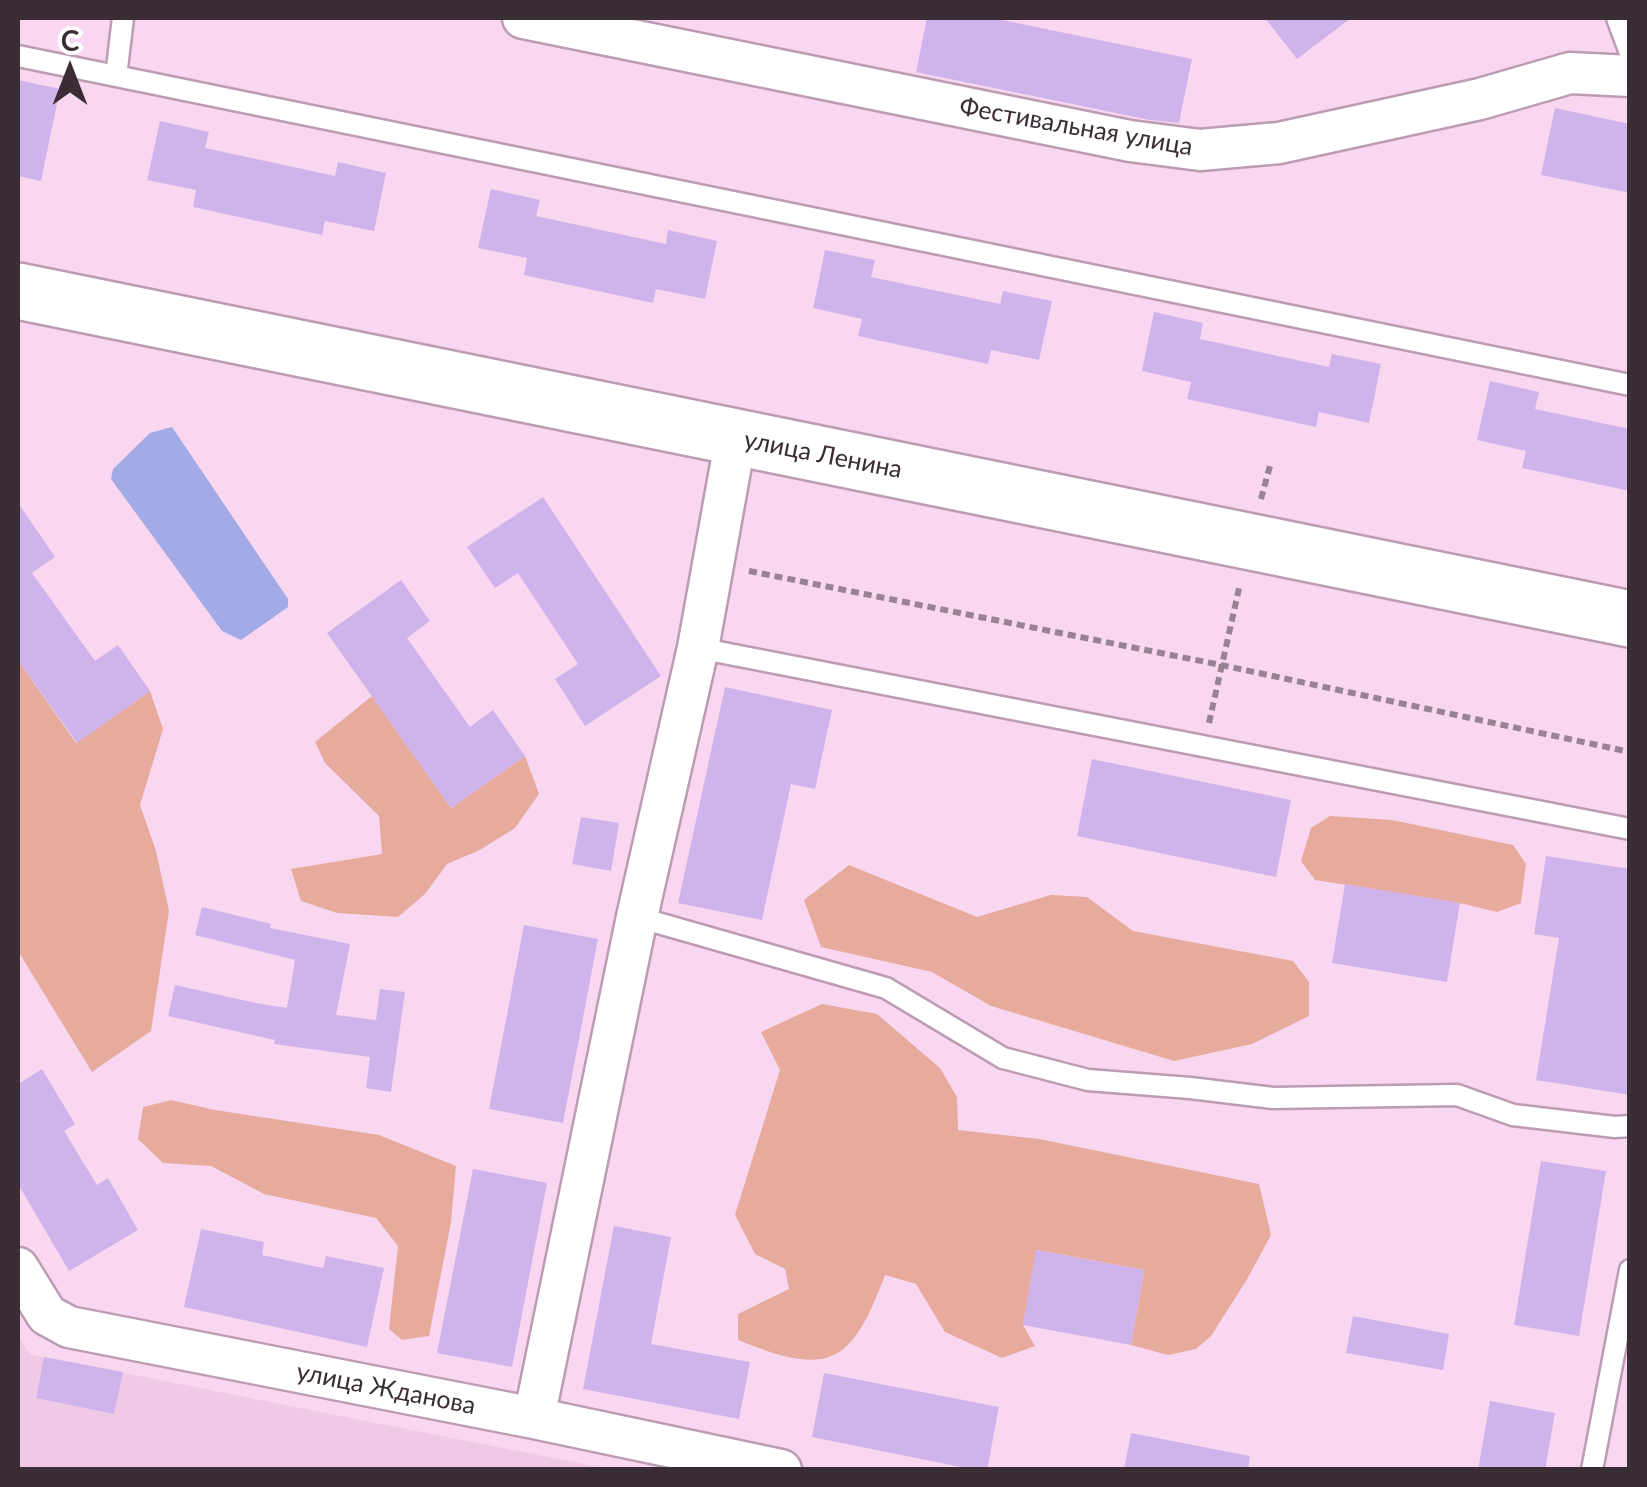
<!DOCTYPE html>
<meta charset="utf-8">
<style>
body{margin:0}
#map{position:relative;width:1647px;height:1487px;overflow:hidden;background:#f9d7f0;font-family:Lato,sans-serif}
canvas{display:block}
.frame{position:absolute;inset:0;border:20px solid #3a2d36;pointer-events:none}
.north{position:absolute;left:20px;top:20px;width:100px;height:100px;-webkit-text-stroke:8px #fff;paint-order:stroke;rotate:0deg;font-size:28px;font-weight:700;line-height:40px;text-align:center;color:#3a2d36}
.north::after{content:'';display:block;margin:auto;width:35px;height:45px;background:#3a2d36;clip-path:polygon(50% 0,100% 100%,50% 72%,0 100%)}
</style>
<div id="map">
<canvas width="1647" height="1487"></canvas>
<div class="frame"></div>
<div class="north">С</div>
</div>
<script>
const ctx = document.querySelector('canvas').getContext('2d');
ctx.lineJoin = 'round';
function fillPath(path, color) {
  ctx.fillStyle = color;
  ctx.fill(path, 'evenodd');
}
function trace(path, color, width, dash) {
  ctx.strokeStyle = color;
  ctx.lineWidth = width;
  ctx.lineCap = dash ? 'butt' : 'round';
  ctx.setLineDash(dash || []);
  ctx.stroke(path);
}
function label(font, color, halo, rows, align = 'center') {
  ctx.font = font + ' Lato,sans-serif';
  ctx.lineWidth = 10;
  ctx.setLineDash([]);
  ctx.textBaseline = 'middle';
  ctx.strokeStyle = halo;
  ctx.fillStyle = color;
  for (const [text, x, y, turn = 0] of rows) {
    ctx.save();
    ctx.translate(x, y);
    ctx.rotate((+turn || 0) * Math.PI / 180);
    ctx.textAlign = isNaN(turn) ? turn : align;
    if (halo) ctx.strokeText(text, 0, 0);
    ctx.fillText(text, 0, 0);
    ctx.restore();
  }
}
fillPath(new Path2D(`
 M18,1336l12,18 14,3 564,112h-590z`), '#f0c9e6');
fillPath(new Path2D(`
 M18,660l58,83 74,-52 13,38 -23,76 16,46 13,60 -18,120 -59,41 -74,-121z
 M372,696l79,112 74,-52 14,38 -24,34 -35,22 -33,14 -22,30 -27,23 -61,-4 -36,-12 -10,-32 91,-15 -3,-38 -54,-53 -10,-21z
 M1330,816l62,4 121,25 13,19 -5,39 -24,9 -37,-9 -145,-23 -14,-19 10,-33z
 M849,865l128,52 74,-22 36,2 46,34 160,30 16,21v34l-57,28 -78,17 -183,-55 -59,-34 -111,-25 -17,-47z
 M822,1004l55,10 63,54 17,29 1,33 81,9 220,45 12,51 -25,46 -35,55 -15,13 -28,6 -37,-10 13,-75 -107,-20 -14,75 12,21 -33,12 -57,-26 -29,-48 -31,-9c-34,91 -56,102 -147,65v-26l51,-25 -4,-20 -30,-15 -20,-39 45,-145 -19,-38z
 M171,1100l44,10 164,25 77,31 -5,56 -22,114 -27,4 -13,-11 9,-83 -22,-28 -112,-24 -53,-28 -48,-3 -25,-24 5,-32z`), '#e6ab9d');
fillPath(new Path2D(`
 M172,427l116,172v8l-47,33 -19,-9 -111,-152 2,-10 37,-36z`), '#a2abe5');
fillPath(new Path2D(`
 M927,18h65l200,41 -13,64 -29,-3 -234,-48z
 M1265,18h86l-54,41z
 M18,80l42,9 -19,92 -23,-5z
 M1555,108l75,16v69l-89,-18z
 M160,121l49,11 -4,16 130,28 3,-14 48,11 -12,58 -49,-10 -3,14 -129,-28 3,-17 -49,-10z
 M491,189l49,11 -4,16 130,28 2,-14 49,11 -12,58 -49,-10 -3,14 -129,-28 3,-17 -49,-10z
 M825,250l50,10 -4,17 129,27 3,-13 49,10 -13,59 -48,-10 -3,14 -130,-28 4,-17 -49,-11z
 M1154,312l49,11 -3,16 129,28 3,-13 49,10 -12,59 -50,-11 -3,15 -129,-28 4,-17 -49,-11z
 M1490,381l49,11 -4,17 95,20v62l-108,-23 4,-17 -49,-11z
 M543,497l118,179 -76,50 -30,-47 23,-15 -60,-91 -23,15 -28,-41z
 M18,503l37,54 -23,16 63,88 23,-16 32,46 -73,52 -59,-83z
 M401,580l29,41 -23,17 63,89 23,-17 32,46 -74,52 -124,-175z
 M725,687l107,23 -17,79 -24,-5 -29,136 -84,-17z
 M1092,759l199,41 -15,77 -199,-41z
 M581,817l38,6 -8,48 -39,-7z
 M1546,856l84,13v226l-94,-15 23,-142 -25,-4z
 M1345,884l115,19 -13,79 -115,-19z
 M202,907l69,17 -1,4 80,16 -14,71 40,5 4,-31 25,3 -14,100 -25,-4 4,-31 -96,-13 1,-4 -107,-24 7,-31 81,18 31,5 8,-48 -100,-25z
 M524,925l74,14 -35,184 -74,-14z
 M42,1069l33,55 -11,7 33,54 11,-7 30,52 -69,41 -51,-87v-100z
 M1541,1161l65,10 -27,165 -65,-11z
 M473,1169l74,14 -35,184 -75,-14z
 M614,1226l57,11 -20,107 99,18 -11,57 -156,-30z
 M201,1229l63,13 -2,13 61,13 3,-12 58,12 -17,79 -183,-40z
 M1036,1250l108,20 -13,75 -108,-20z
 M1353,1316l96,18 -6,36 -97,-17z
 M44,1357l79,15 -9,42 -78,-16z
 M824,1373l175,34 -12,63h-11l-164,-33z
 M1490,1401l65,12 -10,57h-67z
 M1131,1433l119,23 -2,14h-124z`), '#cfb4ec');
const lane = new Path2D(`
 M1617,18l13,35
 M18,56l1612,329
 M116,76l7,-58
 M698,648l932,181
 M637,917l249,71 117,70 85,22 102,8 83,10 184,-3 56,20 102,12 15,-1
 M1592,1470l38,-200`);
const street = new Path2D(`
 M523,18l607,123 70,9 79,-7 201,-44 90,-26 60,3
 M18,1268l29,47 22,12 465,91 247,52
 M534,1418l103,-501 61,-269 38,-211`);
const secondary = new Path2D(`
 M18,291l1612,328`);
trace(lane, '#bb9cb3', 25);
trace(street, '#bb9cb3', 45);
trace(secondary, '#bb9cb3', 60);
trace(new Path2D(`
 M1261,499l10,-37
 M749,571l472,94 409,87
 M1209,723l31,-139`), '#998293', 6, [8, 5]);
trace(lane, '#fff', 20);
trace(street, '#fff', 40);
trace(secondary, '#fff', 55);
label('25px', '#3a2d36', '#fff', [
 ["Фестивальная улица",1076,127,10],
 ["улица Ленина",823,455,11],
 ["улица Жданова",386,1389,11]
]);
</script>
